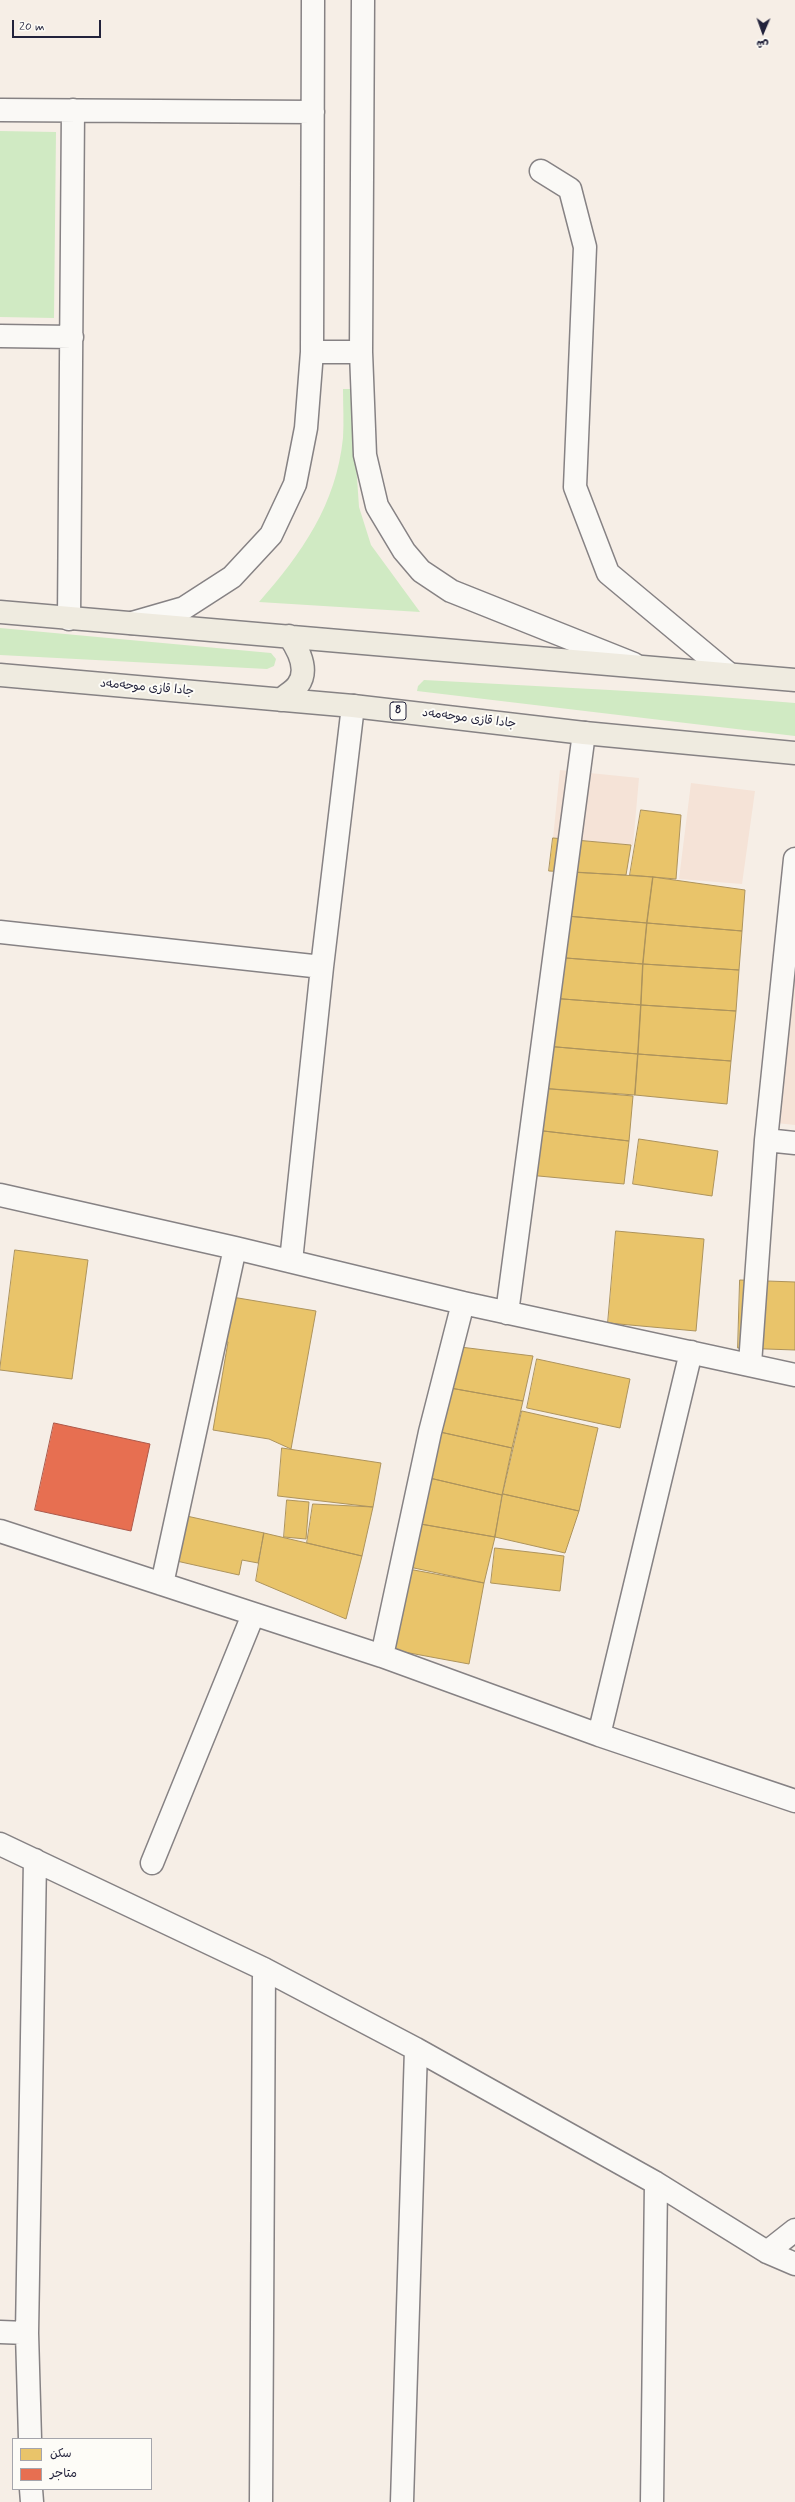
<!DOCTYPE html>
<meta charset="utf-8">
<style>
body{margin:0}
#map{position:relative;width:795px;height:2502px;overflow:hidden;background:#f6eee6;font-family:Mynerve,"Playpen Sans Arabic",sans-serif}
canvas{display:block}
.legend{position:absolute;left:12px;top:2438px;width:140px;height:52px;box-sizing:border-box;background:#fdfcf7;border:1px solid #a5a5ac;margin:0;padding:5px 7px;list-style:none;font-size:12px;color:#22223b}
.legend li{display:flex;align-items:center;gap:8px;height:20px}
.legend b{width:20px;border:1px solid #a5a5ac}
.north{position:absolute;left:743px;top:12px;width:40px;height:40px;-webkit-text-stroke:3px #fdfcf7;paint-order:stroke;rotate:182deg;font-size:11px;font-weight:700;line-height:16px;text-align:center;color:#22223b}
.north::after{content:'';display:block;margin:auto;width:14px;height:18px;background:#22223b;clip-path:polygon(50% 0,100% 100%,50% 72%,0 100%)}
.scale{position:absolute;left:12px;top:20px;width:89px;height:18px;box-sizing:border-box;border:2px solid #22223b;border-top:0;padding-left:5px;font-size:12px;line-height:14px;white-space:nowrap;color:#22223b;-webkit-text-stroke:3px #fdfcf7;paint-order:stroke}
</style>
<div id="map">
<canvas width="795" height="2502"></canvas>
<ul class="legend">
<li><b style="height:11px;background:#e9c46a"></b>سكن</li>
<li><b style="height:11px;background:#e76f51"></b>متاجر</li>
</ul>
<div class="north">ش</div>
<div class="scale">20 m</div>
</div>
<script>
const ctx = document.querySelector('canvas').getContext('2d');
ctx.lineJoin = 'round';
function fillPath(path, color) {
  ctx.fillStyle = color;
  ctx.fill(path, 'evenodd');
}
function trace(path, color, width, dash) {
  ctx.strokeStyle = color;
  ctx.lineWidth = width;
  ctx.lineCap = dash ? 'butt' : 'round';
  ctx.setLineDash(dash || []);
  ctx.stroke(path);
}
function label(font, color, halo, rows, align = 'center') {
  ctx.font = font + ' Mynerve,"Playpen Sans Arabic",sans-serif';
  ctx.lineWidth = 4;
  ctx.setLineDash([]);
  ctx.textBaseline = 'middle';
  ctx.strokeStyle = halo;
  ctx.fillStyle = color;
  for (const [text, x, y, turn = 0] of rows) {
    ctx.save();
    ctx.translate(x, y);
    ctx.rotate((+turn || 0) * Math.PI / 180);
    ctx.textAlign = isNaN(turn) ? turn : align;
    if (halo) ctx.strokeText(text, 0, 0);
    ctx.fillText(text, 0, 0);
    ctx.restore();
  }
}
fillPath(new Path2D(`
 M560,770l79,8 -6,67 -80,-7z
 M691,783l64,8 -13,93 -63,-5z
 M782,973l13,1v151l-28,-3z`), '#f5e3d7');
fillPath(new Path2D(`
 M0,131l56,1 -2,186 -54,-1z
 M343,389h8l8,118 12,38 49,67 -161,-10c43,-49 77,-97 84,-164 1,-16 0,-33 0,-49z
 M0,628l271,25 5,6 -2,7 -7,3 -267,-14z
 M424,680c124,7 248,12 371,23v33l-378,-45 1,-5z`), '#d0eac3');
const homes = new Path2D(`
 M641,810l40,5 -5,64 -46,-4z
 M553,838l78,7 -5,30 -77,-4z
 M559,871l94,6 -6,46 -92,-8z
 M653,877l92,13 -3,41 -95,-8z
 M555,915l92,8 -4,41 -90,-7z
 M647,923l95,8 -3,39 -96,-6z
 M553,957l90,7 -2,41 -91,-7z
 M643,964l96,6 -3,41 -95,-6z
 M550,998l91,7 -3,49 -93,-8z
 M641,1005l95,6 -5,50 -93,-7z
 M545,1046l93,8 -3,41 -96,-7z
 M638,1054l93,7 -4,43 -92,-9z
 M539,1088l94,8 -4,45 -94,-11z
 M535,1130l94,11 -5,43 -96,-9z
 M639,1139l79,12 -6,45 -79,-12z
 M616,1231l88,8 -8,92 -88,-8z
 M15,1250l73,10 -16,119 -72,-9z
 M740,1280l55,2v68l-57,-2z
 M232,1297l84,14 -25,138 -22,-10 -56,-9 15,-88h-4z
 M444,1345l89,11 -10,45 -84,-15z
 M537,1359l93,20 -10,49 -93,-20z
 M439,1386l84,15 -11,47 -81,-18z
 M522,1411l76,17 -19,83 -76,-17z
 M431,1430l81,18 -10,47 -81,-19z
 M282,1448l99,15 -8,44 -95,-11z
 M421,1476l81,19 -7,42 -86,-15z
 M503,1494l76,17 -14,42 -70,-16z
 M287,1500l22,2 -3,37 -22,-2z
 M313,1504l60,3 -11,49 -55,-13z
 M182,1515l82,18 -6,30 -16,-3 -3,15 -67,-15z
 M409,1522l86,15 -11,46 -84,-18z
 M264,1533l98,23 -16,63 -90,-38z
 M495,1548l69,8 -4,35 -69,-8z
 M392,1566l92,17 -15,81 -92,-17z`);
fillPath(homes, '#e9c46a');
trace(homes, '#ad935c', 1);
const shops = new Path2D(`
 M54,1423l96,21 -19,87 -96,-21z`);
fillPath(shops, '#e76f51');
trace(shops, '#ac584a', 1);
const minor = new Path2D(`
 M363,0l-2,352 4,103 12,51 27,45 17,20 30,20 183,73
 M0,110l313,2
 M541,171l29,18 15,58 -10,240 33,86 120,100
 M0,336l72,1
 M312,352h49
 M69,619l4,-509
 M132,623l52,-15 48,-31 39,-42 24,-51 11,-56 6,-76 1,-352
 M0,932l322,35
 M766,1140l29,3
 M0,1195l235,53 228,55 332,72
 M291,1261l31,-294 31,-261
 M507,1313l77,-580
 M750,1364l16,-224 29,-281
 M0,1531l382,125 217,79 196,66
 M162,1584l73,-336
 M382,1656l48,-224 33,-129
 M599,1735l92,-383
 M0,1844l264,125 152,80 240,134 111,69 28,12
 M152,1863l101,-248
 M767,2252l28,-22
 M0,2332l27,1
 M30,2439l-3,-106 8,-473
 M31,2489l1,13
 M261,2502l3,-533
 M402,2502l14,-453
 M652,2502l4,-319`);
const major = new Path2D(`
 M0,612l795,68
 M0,675l353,31 231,27 211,20
 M281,700c5,-5 13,-9 17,-15 11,-15 0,-36 -9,-49`);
trace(minor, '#868284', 25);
trace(major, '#868284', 25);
trace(minor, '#faf9f6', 22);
trace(major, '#efebe0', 22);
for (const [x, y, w] of [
 [398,711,16]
]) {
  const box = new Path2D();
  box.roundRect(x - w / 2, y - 9, w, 18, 3);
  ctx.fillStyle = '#fdfcf7';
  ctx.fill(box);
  trace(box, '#22223b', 1);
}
label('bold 11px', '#22223b', null, [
 ["8",398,711]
]);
label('12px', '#22223b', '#fdfcf7', [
 ["جادا قازی موحەمەد",147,688,5],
 ["جادا قازی موحەمەد",469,719,7]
]);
</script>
